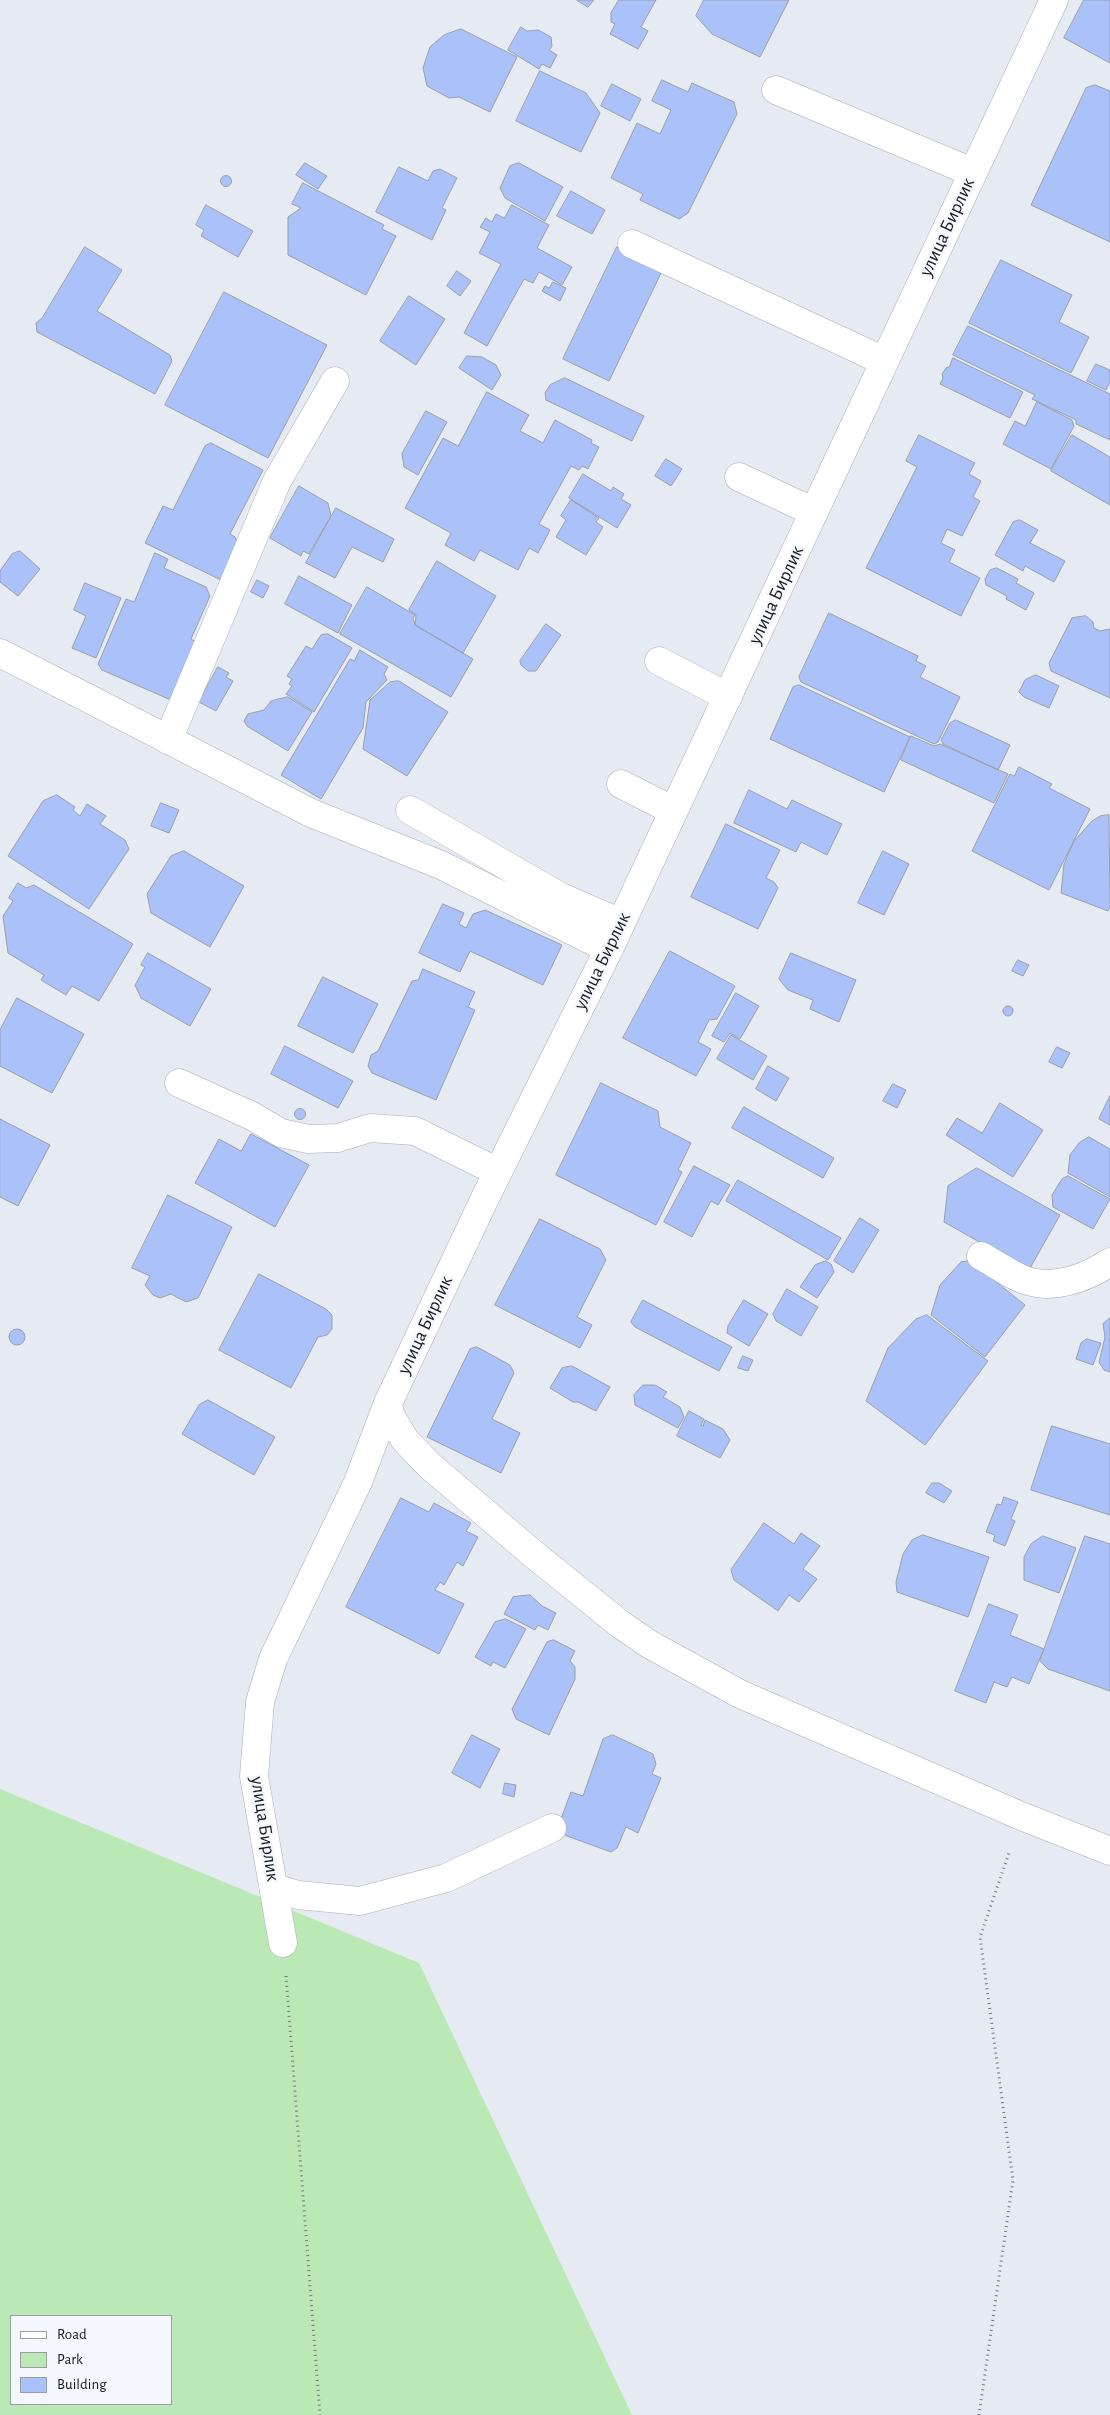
<!DOCTYPE html>
<meta charset="utf-8">
<style>
body{margin:0}
#map{position:relative;width:1110px;height:2415px;overflow:hidden;background:#e6eaf3;font-family:"Alegreya Sans",sans-serif}
canvas{display:block}
.legend{position:absolute;left:10px;top:2315px;width:162px;height:90px;box-sizing:border-box;background:#f4f7fe;border:1px solid #9b9ea3;margin:0;padding:6px 9px;list-style:none;font-size:15px;color:#16181b}
.legend li{display:flex;align-items:center;gap:10px;height:25px}
.legend b{width:25px;border:1px solid #9b9ea3}
</style>
<div id="map">
<canvas width="1110" height="2415"></canvas>
<ul class="legend">
<li><b style="height:6px;background:#fff"></b>Road</li>
<li><b style="height:14px;background:#bbe9b5"></b>Park</li>
<li><b style="height:14px;background:#aac2f9"></b>Building</li>
</ul>
</div>
<script>
const ctx = document.querySelector('canvas').getContext('2d');
ctx.lineJoin = 'round';
function fillPath(path, color) {
  ctx.fillStyle = color;
  ctx.fill(path, 'evenodd');
}
function trace(path, color, width, dash) {
  ctx.strokeStyle = color;
  ctx.lineWidth = width;
  ctx.lineCap = dash ? 'butt' : 'round';
  ctx.setLineDash(dash || []);
  ctx.stroke(path);
}
function label(font, color, halo, rows, align = 'center') {
  ctx.font = font + ' "Alegreya Sans",sans-serif';
  ctx.lineWidth = 5;
  ctx.setLineDash([]);
  ctx.textBaseline = 'middle';
  ctx.strokeStyle = halo;
  ctx.fillStyle = color;
  for (const [text, x, y, turn = 0] of rows) {
    ctx.save();
    ctx.translate(x, y);
    ctx.rotate((+turn || 0) * Math.PI / 180);
    ctx.textAlign = isNaN(turn) ? turn : align;
    if (halo) ctx.strokeText(text, 0, 0);
    ctx.fillText(text, 0, 0);
    ctx.restore();
  }
}
fillPath(new Path2D(`
 M0,1789l419,174 213,452h-632zM11,2316h160v88h-160z`), '#bbe9b5');
const building = new Path2D(`
 M577,0h17l-6,7z
 M619,0h37l-15,27 7,4 -10,18 -28,-15 5,-10 -4,-2v-9z
 M704,0h85l-29,57 -48,-23 -16,-18z
 M1084,0h26v63l-46,-25z
 M521,27l6,4 11,-1 13,7 1,9 -3,4 8,5 -7,13 -8,-4 -3,5 -31,-19z
 M461,29l56,28 -27,55 -31,-15 -10,1 -22,-12 -4,-18 7,-21 14,-12z
 M540,71l46,22 14,20 -19,39 -65,-31z
 M662,80l26,12 4,-9 42,19 3,12 -49,99 -9,6 -39,-19 3,-6 -32,-16 26,-55 23,11 11,-24 -19,-9z
 M612,84l29,15 -11,22 -29,-15z
 M1095,85l15,6v151l-79,-37 55,-117z
 M305,163l22,13 -9,13 -22,-14z
 M519,163l44,24 -18,34 -40,-23 -5,-10 10,-22z
 M399,167l29,14 5,-10 7,-2 17,9 -15,30 4,2 -14,30 -56,-28z
 M220.5 181a5.5 5.5 0 1 1 11 0a5.5 5.5 0 1 1-11 0Z
 M303,183l81,42 -2,4 14,7 -30,59 -78,-40v-38l13,-9 -9,-4z
 M571,191l34,19 -13,24 -35,-18z
 M206,205l47,26 -15,26 -37,-21 3,-6 -8,-5z
 M512,205l37,20 -12,23 35,19 -10,18 -23,-13 -6,11 -9,-4 -37,67 -23,-13 37,-69 -22,-11 11,-21 -10,-5 6,-9 6,4 4,-8 8,4z
 M85,247l37,23 -25,41 73,44 2,6 -17,33 -118,-62 -1,-9 6,-5z
 M617,247l46,22 -54,112 -46,-22z
 M1001,260l71,35 -13,27 30,15 -18,36 -102,-50z
 M457,271l14,10 -11,15 -13,-10z
 M553,282l13,6 -6,13 -18,-10 3,-5 4,2z
 M224,292l103,53 -59,113 -103,-53z
 M409,296l36,23 -29,46 -36,-24z
 M968,326l142,68v46l-34,-16v-4l-44,-21 3,-4 -82,-40z
 M467,356l15,1 14,8 5,10 -9,15 -33,-22z
 M953,358l70,34 -13,26 -70,-34 3,-6 -1,-4 4,-6 3,-1z
 M1096,364l14,6v12l-4,8 -19,-9z
 M565,378l79,38 -12,25 -86,-41 -1,-7 5,-8z
 M487,392l42,23 -9,16 23,12 12,-23 37,20 -1,3 8,4 -11,22 -6,-3 -3,4 -8,-4 -32,58 11,6 -12,23 -9,-5 -11,22 -38,-20 -6,11 -29,-16 6,-12 -46,-25 38,-70 15,8z
 M1037,402l35,18 2,6 -23,43 -48,-25 12,-23 10,5z
 M426,411l21,11 -29,53 -14,-8 -2,-13z
 M919,435l56,28 -6,11 12,7 -8,16 7,4 -18,35 -15,-7 -6,14 14,7 -6,12 31,16 -19,38 -95,-48 51,-101 -11,-6z
 M1072,435l38,22v48l-59,-34z
 M211,443l52,27 -33,64 5,3 3,7 -17,36 -76,-37 18,-37 10,4 32,-64z
 M666,459l16,10 -11,17 -16,-10z
 M583,474l28,17 2,-4 11,7 -3,5 10,6 -14,23 -48,-30z
 M299,486l29,17 3,13 -22,38 -6,-3 -2,5 -31,-18z
 M571,500l28,18 -3,4 7,5 -17,28 -30,-18 10,-17 -5,-4z
 M336,508l58,31 -11,23 -31,-15 -17,31 -29,-15z
 M1020,520l18,10 -8,13 35,18 -11,21 -29,-16 -2,5 -28,-16 18,-33z
 M20,551l20,18 -22,27 -18,-14v-11l12,-17z
 M155,553l13,6 -4,9 42,19 4,9 -19,43 5,3 -25,58 -69,-30 -4,-6 28,-65 8,3z
 M437,561l59,35 -33,57 -48,-28 1,-10 -7,-5z
 M997,568l21,11 -2,4 18,10 -8,17 -20,-11 1,-3 -21,-11 -1,-6 5,-9z
 M299,576l53,29 -14,28 -53,-29z
 M257,580l12,6 -6,12 -12,-6z
 M85,583l36,15 -25,60 -24,-10 14,-32 -12,-6z
 M367,587l48,28 -2,3 2,7 58,34 -22,38 -111,-63z
 M829,613l89,43 -2,5 10,5 -6,11 40,20 -22,45 -4,2 -133,-62 -2,-5z
 M1086,616l7,6 1,6 6,3 10,-2v69l-59,-27 -2,-8 23,-45z
 M546,624l15,11 -25,36h-8l-7,-6 -1,-4z
 M328,634l24,14 -38,64 -28,-18 6,-8 -3,-2 3,-5 -5,-3 19,-30 6,3 9,-14z
 M360,650l28,17 -4,7 3,6 -21,22 -3,26 -42,71 -40,-24 69,-116 4,2z
 M218,667l11,6 -3,4 7,4 -17,30 -17,-9z
 M1036,675l23,11 -10,22 -25,-11 -5,-5 6,-12z
 M399,681l49,31 -41,64 -44,-27 7,-49 20,-18z
 M799,685l111,52 -26,55 -114,-53 23,-52z
 M288,697l24,15 -24,39 -41,-25 -3,-5 4,-7 16,-4 7,-9z
 M956,720l54,25 -12,25 -55,-26 -2,-4 9,-17z
 M911,736l23,10 6,-2 68,30 -14,29 -93,-43z
 M1019,767l33,17 -3,4 41,21 -41,81 -77,-39 38,-77 4,2z
 M749,790l38,19 5,-9 50,24 -15,31 -26,-13 -5,10 -62,-29z
 M57,795l18,12 -2,3 7,6 7,-12 19,12 -6,8 25,16 4,9 -40,60 -81,-53 35,-55z
 M161,803l18,7 -10,23 -18,-7z
 M1109,815l1,92 -2,4 -47,-18 3,-29 10,-23 18,-20 8,-5z
 M726,824l54,26 -14,28 8,4 4,6 -20,41 -67,-32z
 M184,851l60,35 -34,61 -59,-34 -4,-19 24,-38z
 M883,851l26,13 -25,51 -26,-12z
 M18,883l8,5 8,-3 99,59 -34,57 -27,-15 -6,9 -25,-15 3,-5 -36,-22 -5,-37 10,-15 -4,-3z
 M443,904l21,9 -5,11 7,4 7,-14 12,-4 77,35 -19,40 -73,-34 -10,21 -41,-19z
 M670,951l65,35 -18,33 -8,1 -11,22 13,7 -15,27 -73,-38z
 M148,953l63,36 -21,37 -49,-28 -6,-13 10,-18 -4,-2z
 M791,953l65,27 -17,42 -29,-13 3,-9 -25,-10 -9,-11z
 M1018,960l11,5 -6,11 -11,-5z
 M423,969l52,23 -7,15 7,3 -39,90 -64,-27 -4,-7 3,-11 7,-4 34,-70 6,-1z
 M323,977l55,27 -25,49 -55,-27z
 M736,993l23,13 -19,33 -10,-6 -6,9 -12,-6z
 M17,998l67,36 -32,59 -52,-27v-36z
 M1003 1011a5 5 0 1 1 10 0a5 5 0 1 1-10 0Z
 M731,1035l36,21 -14,24 -36,-21z
 M285,1046l68,35 -15,27 -67,-34z
 M1057,1047l13,6 -8,15 -13,-6z
 M768,1066l21,12 -13,23 -20,-12z
 M601,1083l57,28 2,16 31,16 -13,27 4,2 -26,53 -100,-50z
 M893,1084l13,6 -9,18 -14,-7z
 M1110,1096v29l-11,-6z
 M1000,1103l43,27 -30,47 -67,-42 11,-17 25,15z
 M744,1107l90,51 -11,20 -91,-50z
 M294.5 1114a5.5 5.5 0 1 1 11 0a5.5 5.5 0 1 1-11 0Z
 M0,1119l50,26 -32,61 -18,-9z
 M251,1134l58,31 -34,62 -80,-44 24,-44 22,12z
 M1089,1137l21,12v48l-42,-24 2,-18 9,-12z
 M694,1166l36,19 -12,20 -7,-4 -19,36 -28,-15z
 M977,1168l83,47 -31,55 -85,-48 4,-36z
 M1068,1176l42,23 -17,30 -40,-22 -1,-12 10,-16z
 M738,1180l103,58 -13,22 -102,-59z
 M168,1195l64,32 -34,71 -12,4 -15,-8 -11,4 -7,-3 -8,-10 5,-9 -18,-8z
 M860,1218l19,12 -26,43 -19,-12z
 M540,1219l60,30 6,11 -29,57 15,8 -12,23 -85,-43z
 M826,1261l5,3 3,8 -17,26 -17,-11 15,-22z
 M970,1261l55,44 -40,52 -54,-42 9,-30 21,-23z
 M259,1274l67,35 6,6v14l-5,6 -9,2 -27,51 -72,-38z
 M787,1289l31,18 -17,29 -25,-15 -3,-7z
 M643,1300l89,47 -13,24 -84,-44 -4,-5z
 M744,1300l24,14 -19,32 -22,-13 1,-7z
 M927,1315l61,46 -63,84 -59,-44 22,-53 28,-29z
 M1110,1318v54l-6,-2 -5,-8 6,-25 -2,-13z
 M9 1337a8 8 0 1 1 16 0a8 8 0 1 1-16 0Z
 M1087,1339l14,4 -8,22 -17,-6 5,-16z
 M477,1347l33,18 4,8 -22,46 28,14 -19,40 -74,-36 43,-88z
 M743,1356l10,4 -5,11 -10,-3z
 M572,1366l38,21 -14,24 -18,-9h-5l-23,-14 12,-20z
 M643,1385h12l12,7 -4,5 17,10 4,10 -6,11 -43,-23 -1,-10z
 M208,1400l67,37 -21,38 -72,-41 17,-29z
 M689,1411l15,8 -3,6 2,1 2,-6 18,9 7,11 -10,18 -43,-22z
 M1052,1426l58,18v71l-79,-25z
 M932,1483h7l13,8 -8,12 -18,-10z
 M1004,1497l14,5 -7,17 4,2 -10,25 -12,-5 2,-6 -9,-3 11,-28 4,1z
 M401,1498l28,14 5,-9 37,20 -5,8 12,6 -15,29 -6,-4 -13,23 -4,-3 -5,8 29,14 -25,50 -93,-47z
 M764,1523l30,21 7,-11 19,13 -17,23 14,10 -18,23 -10,-7 -11,16 -44,-31 -3,-10z
 M923,1535l66,22 -21,60 -71,-25 -1,-10 7,-28 9,-14z
 M1043,1536l33,12 -17,45 -35,-13v-23l7,-13z
 M1085,1536l25,8v147l-62,-22 -8,-8z
 M530,1595l12,11 14,7 -8,17 -10,-5 -3,5 -31,-16 9,-17z
 M989,1604l29,11 -8,20 34,14 -15,35 -17,-7 -5,10 -13,-5 -8,21 -31,-12z
 M506,1619l20,10 -21,39 -12,-6 -2,4 -16,-9 20,-35z
 M554,1640l21,11 -5,10 5,6v12l-26,56 -33,-16 -4,-10 35,-67z
 M472,1735l28,14 -20,39 -28,-15z
 M613,1735l40,19 3,10 -4,10 9,4 -23,55 -12,-6 -9,21 -6,4 -55,-20 15,-40 12,4 20,-57z
 M505,1783l11,2 -2,12 -11,-3z`);
fillPath(building, '#aac2f9');
trace(building, '#9a9ea6', 1);
const minor = new Path2D(`
 M776,90l196,82
 M632,244l252,117
 M739,477l75,35
 M0,653l311,160 130,52 168,84
 M659,661l69,36
 M168,740l109,-259 58,-100
 M621,784l53,27
 M410,810l149,86 62,27
 M179,1083l73,33 29,17 27,6 30,-1 32,-10 45,3 83,41
 M981,1256c13,7 27,17 41,23 29,12 63,0 88,-17
 M388,1403l2,12 15,25 24,25 103,88 88,71 29,20 91,50 281,122 89,35
 M274,1888l24,7 62,6 86,-23 106,-50
 M283,1943l-29,-167 6,-74 13,-43 85,-177 30,-79 98,-207 123,-247 445,-949`);
trace(minor, '#a9adb6', 29);
trace(new Path2D(`
 M286,1976l34,439
 M979,2415l34,-235 -33,-243 30,-87`), '#74777d', 3, [1, 4]);
trace(minor, '#fff', 28);
label('19px', '#16181b', '#f4f7fe', [
 ["улица Бирлик",947,227,-65],
 ["улица Бирлик",776,595,-65],
 ["улица Бирлик",602,961,-64],
 ["улица Бирлик",425,1325,-65],
 ["улица Бирлик",265,1829,81]
]);
</script>
